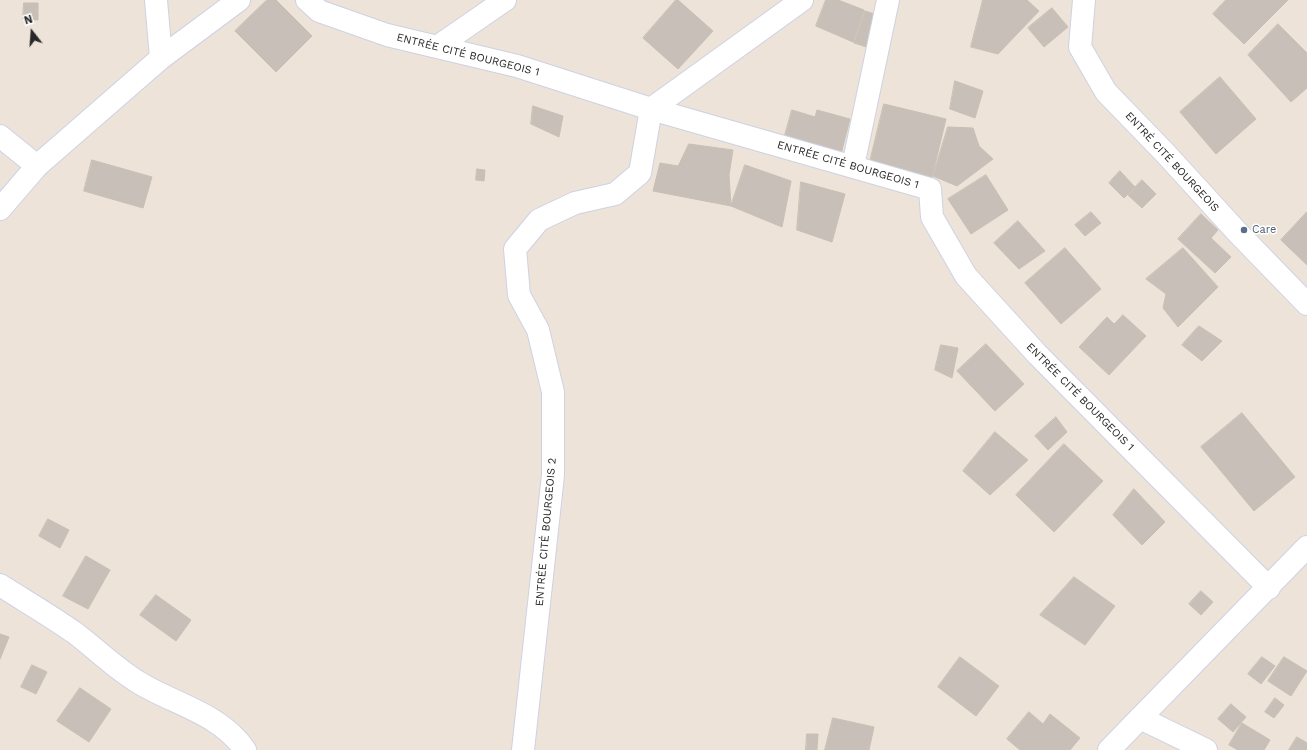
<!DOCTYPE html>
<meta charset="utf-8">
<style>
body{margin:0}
#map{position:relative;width:1307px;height:750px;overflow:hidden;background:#ede3d8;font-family:"Work Sans",sans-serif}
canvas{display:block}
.north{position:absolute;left:12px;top:12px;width:40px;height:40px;-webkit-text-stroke:3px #fff;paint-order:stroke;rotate:343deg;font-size:11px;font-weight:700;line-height:16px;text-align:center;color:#282828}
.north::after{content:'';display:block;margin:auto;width:14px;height:18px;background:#282828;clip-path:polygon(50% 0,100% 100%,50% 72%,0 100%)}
</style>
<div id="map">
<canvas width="1307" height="750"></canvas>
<div class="north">N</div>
</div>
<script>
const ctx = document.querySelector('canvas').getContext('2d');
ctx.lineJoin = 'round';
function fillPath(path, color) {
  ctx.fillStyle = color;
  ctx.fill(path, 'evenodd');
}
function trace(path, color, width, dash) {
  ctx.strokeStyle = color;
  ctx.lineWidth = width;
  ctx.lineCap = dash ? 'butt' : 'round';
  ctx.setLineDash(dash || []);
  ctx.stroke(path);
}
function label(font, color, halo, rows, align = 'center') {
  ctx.font = font + ' "Work Sans",sans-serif';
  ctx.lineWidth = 3;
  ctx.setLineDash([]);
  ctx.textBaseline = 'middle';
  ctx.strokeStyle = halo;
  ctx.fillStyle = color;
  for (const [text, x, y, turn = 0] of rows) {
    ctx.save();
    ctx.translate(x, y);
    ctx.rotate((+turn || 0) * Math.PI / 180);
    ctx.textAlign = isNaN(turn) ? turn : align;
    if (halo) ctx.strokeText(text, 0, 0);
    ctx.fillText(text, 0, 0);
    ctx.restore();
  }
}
const building = new Path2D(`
 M267,0h9l36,36 -36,36 -41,-41z
 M676,0h2l35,31 -35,38 -35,-31z
 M826,0h12l26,10 -11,32 -37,-16z
 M983,0h44l12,11 -41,43 -27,-7z
 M1226,0h62l-44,44 -31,-30z
 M24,3h14v17l-15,-1z
 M1052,8l16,19 -24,20 -16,-19z
 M865,11l19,6 -11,32 -19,-6z
 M1278,24l29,29v35l-16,14 -43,-47z
 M1220,77l36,42 -40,35 -36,-42z
 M955,81l28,10 -8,27 -25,-9z
 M884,104l62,15 -15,62 -62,-15z
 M533,106l30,10 -4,21 -28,-13z
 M792,110l23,7 2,-7 33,9 -9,35 -57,-15z
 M948,127l25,1 6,18 14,13 -36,27 -24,-10z
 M689,144l44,6 -4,25 2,31 -78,-15 7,-28 18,3z
 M92,160l60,17 -9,31 -59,-17z
 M745,165l46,16 -9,46 -51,-21z
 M477,169l8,1 -1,11 -8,-1z
 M1120,171l15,16 -11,11 -15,-15z
 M986,175l22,35 -37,24 -23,-35z
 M1142,180l14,14 -14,14 -14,-13z
 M801,182l44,12 -13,48 -35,-12z
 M1091,212l10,11 -16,13 -10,-11z
 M1307,212v53l-26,-25z
 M1201,214l17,16 -7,8 20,19 -16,16 -37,-34z
 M1018,221l27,30 -26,18 -25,-26z
 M1065,248l36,41 -40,35 -36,-41z
 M1183,248l35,39 -40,40 -15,-19 3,-14 -20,-15z
 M1123,315l23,21 -37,39 -30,-28 28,-30 7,7z
 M1199,326l23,15 -20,20 -20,-16z
 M986,344l38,40 -29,27 -38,-40z
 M941,345l17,3 -6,30 -17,-8z
 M1242,413l53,64 -41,34 -53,-64z
 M1056,417l11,15 -19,18 -13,-14z
 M995,432l33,28 -38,35 -27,-24z
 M1064,444l39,37 -49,51 -38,-37z
 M1134,489l31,33 -23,23 -29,-30z
 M48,519l21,11 -9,18 -21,-12z
 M86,556l24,14 -22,39 -25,-13z
 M1074,577l41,29 -30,39 -45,-30z
 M1201,591l12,11 -12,13 -12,-11z
 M156,595l35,25 -15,21 -36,-26z
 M0,634l9,3 -9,22z
 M960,657l39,29 -23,30 -38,-29z
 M1262,657l13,9 -14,18 -13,-10z
 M1284,657l23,14 -16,25 -23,-15z
 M32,665l15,7 -11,22 -15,-7z
 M80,688l31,21 -22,33 -32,-21z
 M1275,698l9,7 -10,13 -9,-6z
 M1231,704l15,13 -13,15 -15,-13z
 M1029,712l14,12 7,-10 30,24 -10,12h-50l-13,-11z
 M833,718l41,9 -5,23h-44z
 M1242,723l28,17 -6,10h-26l-9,-5z
 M807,734h11l-1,16h-11z
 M1297,737l10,6v7h-18z`);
fillPath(building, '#c8c0b8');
trace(building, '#c8bfb2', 1);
const street = new Path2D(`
 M156,0l5,58
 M307,0l12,11 68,24 130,31 134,43 279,80 2,28 34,59 71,78 232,234
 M1084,0l-4,47 26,45 60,62 73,80 68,70
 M437,47l68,-47
 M0,136l37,30
 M853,166l35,-166
 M0,209l37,-43 124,-108 78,-58
 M0,585c25,16 51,31 75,48 21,16 40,35 63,49 35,22 82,31 107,68
 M1140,718l66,32
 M523,750l30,-275v-83l-15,-62 -19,-35 -4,-46 24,-29 36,-17 40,-9 25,-21 11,-64 151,-109`);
const secondary = new Path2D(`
 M1109,750l198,-203`);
trace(street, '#cdd2e3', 24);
trace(secondary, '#cdd2e3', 24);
trace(street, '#fff', 22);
trace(secondary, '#fff', 22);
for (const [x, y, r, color] of [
 [1244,230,4,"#5c6f8a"]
]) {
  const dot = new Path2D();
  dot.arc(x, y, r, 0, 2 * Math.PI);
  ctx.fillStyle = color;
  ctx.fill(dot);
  trace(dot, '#fff', 1.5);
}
label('11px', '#282828', '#fff', [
 ["ENTRÉE CITÉ BOURGEOIS 1",468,55,14],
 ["ENTRÉ CITÉ BOURGEOIS",1172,162,47],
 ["ENTRÉE CITÉ BOURGEOIS 1",848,165,16],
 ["ENTRÉE CITÉ BOURGEOIS 1",1080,397,45],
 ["ENTRÉE CITÉ BOURGEOIS 2",546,532,-85]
]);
label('11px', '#4e5e75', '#fff', [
 ["Care",1252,230]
], 'left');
</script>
